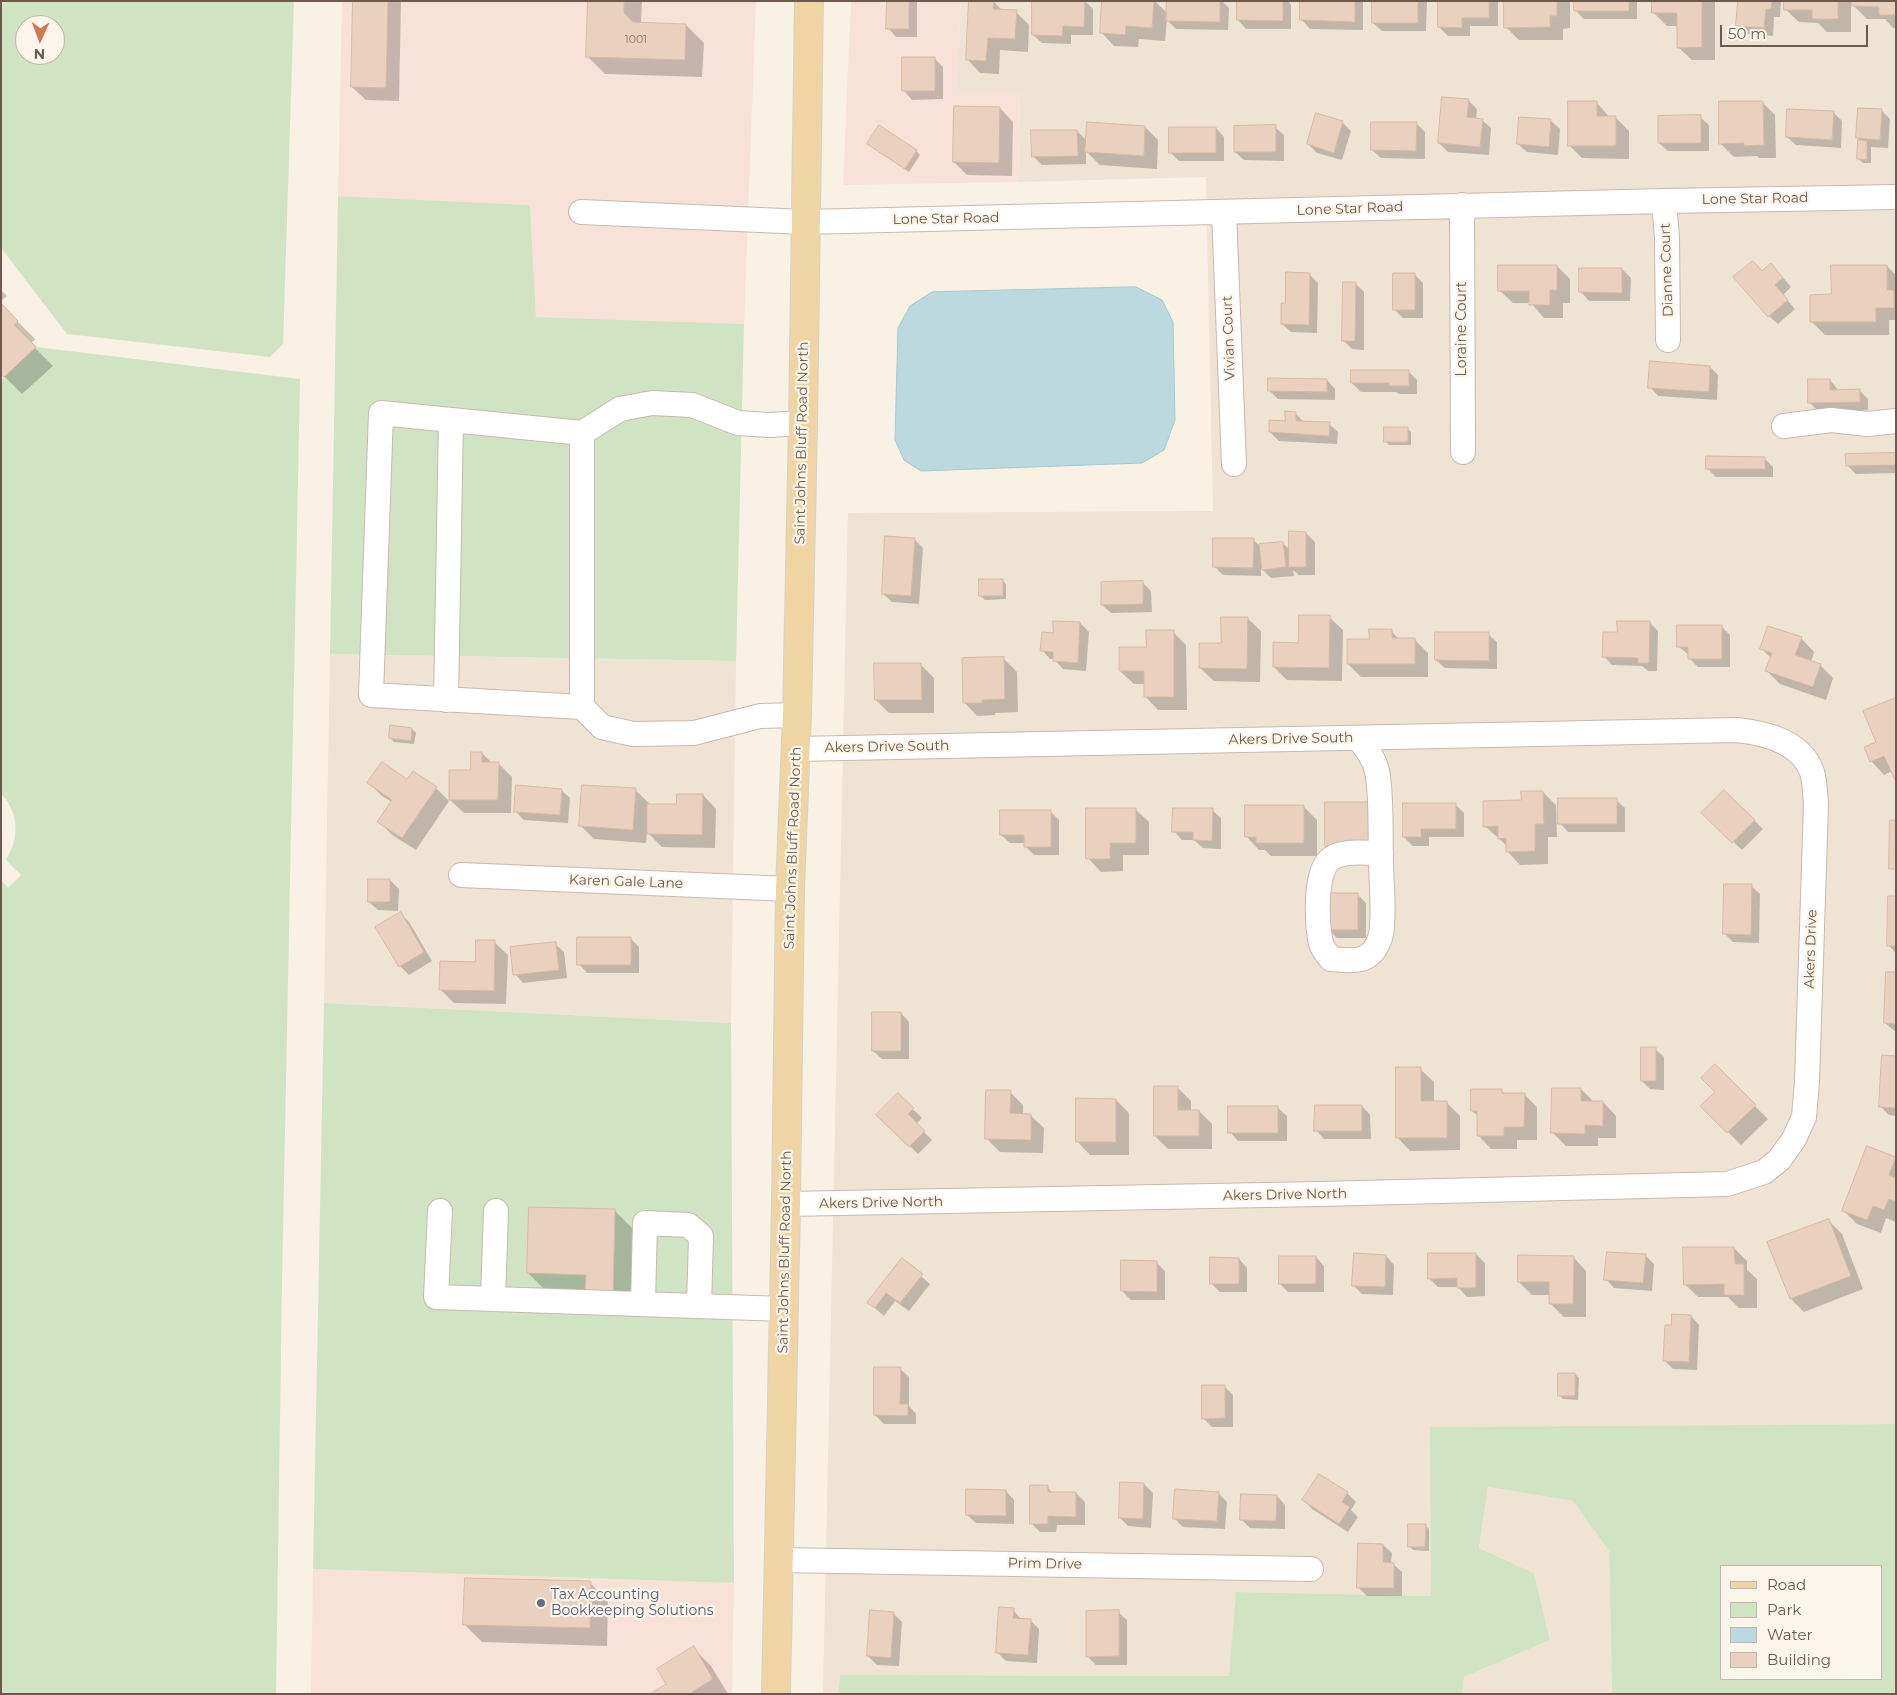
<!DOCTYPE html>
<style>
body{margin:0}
#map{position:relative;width:1897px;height:1695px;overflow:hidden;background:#f9f1e3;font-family:Montserrat,sans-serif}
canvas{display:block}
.frame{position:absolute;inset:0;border:2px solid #6d594d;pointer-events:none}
.legend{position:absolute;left:1720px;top:1565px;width:162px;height:115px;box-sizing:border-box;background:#fcf5e9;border:1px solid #c3b7ab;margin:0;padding:6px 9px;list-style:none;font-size:15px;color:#6d594d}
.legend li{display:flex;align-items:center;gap:10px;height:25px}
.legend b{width:25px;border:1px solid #c3b7ab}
.north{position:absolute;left:15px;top:15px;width:50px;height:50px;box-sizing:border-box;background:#fcf5e9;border:1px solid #c3b7ab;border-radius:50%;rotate:182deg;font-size:14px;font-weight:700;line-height:20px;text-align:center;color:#6d594d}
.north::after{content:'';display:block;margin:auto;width:18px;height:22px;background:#d37658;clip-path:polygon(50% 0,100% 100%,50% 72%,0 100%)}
.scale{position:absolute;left:1720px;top:25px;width:148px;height:22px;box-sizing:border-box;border:2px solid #6d594d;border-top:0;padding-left:6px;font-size:15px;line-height:18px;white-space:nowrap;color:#6d594d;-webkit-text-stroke:4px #fcf5e9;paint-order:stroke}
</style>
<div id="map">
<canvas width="1897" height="1695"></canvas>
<div class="frame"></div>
<ul class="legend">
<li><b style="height:6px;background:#efd5a4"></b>Road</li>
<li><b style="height:14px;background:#d0e4c4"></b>Park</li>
<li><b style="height:14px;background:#bbd9df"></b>Water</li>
<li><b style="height:14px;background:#ead1bf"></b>Building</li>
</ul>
<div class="north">N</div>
<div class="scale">50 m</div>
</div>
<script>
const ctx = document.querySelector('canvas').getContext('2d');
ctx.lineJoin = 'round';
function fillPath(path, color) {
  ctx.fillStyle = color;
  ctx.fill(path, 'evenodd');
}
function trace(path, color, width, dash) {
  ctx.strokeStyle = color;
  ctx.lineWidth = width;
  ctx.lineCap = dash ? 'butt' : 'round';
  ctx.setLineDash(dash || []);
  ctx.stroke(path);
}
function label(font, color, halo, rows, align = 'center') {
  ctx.font = font + ' Montserrat,sans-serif';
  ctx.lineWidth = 4.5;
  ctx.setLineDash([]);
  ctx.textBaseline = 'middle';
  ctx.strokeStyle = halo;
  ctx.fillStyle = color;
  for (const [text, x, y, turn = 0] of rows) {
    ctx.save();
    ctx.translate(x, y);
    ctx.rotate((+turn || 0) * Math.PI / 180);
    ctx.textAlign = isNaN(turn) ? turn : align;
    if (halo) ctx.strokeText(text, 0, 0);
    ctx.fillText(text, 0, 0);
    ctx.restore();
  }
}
fillPath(new Path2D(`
 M961,1h935v1423l-465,3v169l-195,-4 -6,84 -390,-1 -2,19h-15l25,-1181 365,-2 -7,-334 -188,5 2,-88 -64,-2z
 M330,654l406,7 -5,362 -407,-20z
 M1488,1487l85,14 36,50 3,143h-150l2,-17 86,-37 -16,-67 -55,-25z`), '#efe3d3');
fillPath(new Path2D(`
 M342,1h414l-12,323 -208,-7 -6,-112 -192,-9z
 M851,1h110l-5,90 64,3 -2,88 -175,3z
 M313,1569l421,14 -2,111h-421z`), '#f8e2d8');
fillPath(new Path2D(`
 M1,1h293l-11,343 -13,13 -203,-23 -66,-86zM25,25h30v30h-30z
 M338,196l192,9 6,112 208,7 -8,337 -406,-7z
 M36,347l264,32 -18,903 -6,412h-275v-814l7,8 13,-13 -15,-15c14,-23 13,-47 -5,-67v-413z
 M324,1003l407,20 3,560 -421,-14z
 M1896,1424v270h-284l-3,-143 -36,-50 -85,-14 -9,61 55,25 16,67 -86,37 -2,17h-624l2,-19 389,1 7,-84 195,4 -1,-169zM1881,1566v113h-160v-113z`), '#d0e4c4');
const water = new Path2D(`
 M1136,287l26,13 11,22 2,98 -11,30 -22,13 -221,8 -17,-11 -9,-20 3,-112 12,-22 22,-14z`);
fillPath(water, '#bbd9df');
trace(water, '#a2c8d0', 1);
fillPath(new Path2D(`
 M354,1h47l-2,100 -33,-1 -14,-13z
 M589,1h53l-1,22 45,2 18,18 -2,34 -97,-3 -18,-18z
 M888,1h29v36h-21l-8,-9z
 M993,1l10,10 13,1 13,13 -1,27 -28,-2 -1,24 -19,-1 -13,-14z
 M1033,1h52l8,8v26h-22v9l-29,-1 -9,-8z
 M1103,1h52l13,13v-13h54l7,7 -1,22 -52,-1 -9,-9 -2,21 -26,-2 -1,8 -24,-1 -13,-14z
 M1238,1h50l3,4v24h-45l-8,-9z
 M1302,1h61v29l-53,-1 -8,-9z
 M1373,1h54l-1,30h-44l-9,-8z
 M1439,1h59v25h-28v10h-22l-9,-9z
 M1505,1h63l2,2v25l-7,1v11h-44l-13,-13z
 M1575,1h62v18h-53l-9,-9z
 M1653,1h62v59h-23l-14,-13v-21h-11l-14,-14z
 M1739,1h42l-1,16h-6l-1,19 -27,-2 -8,-9z
 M1785,1h66v31h-24l-9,-9 -19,-1 -14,-13z
 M1896,1v27h-3l-8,-9h-18l-13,-13z
 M934,58l9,9v32l-31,1 -8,-9z
 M1468,100l9,9 -1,10 6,1 9,8 -2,27 -41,-3 -9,-9z
 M1762,102l13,13 1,43h-17l-2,-2 -23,1 -13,-13z
 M1597,103l13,15h6l13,13v28l-47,-1 -13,-13z
 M1000,108l13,14 -1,54 -45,-1 -13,-13z
 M1881,110l9,9 -2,29 -17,-1v16h-8l-4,-4 3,-17 -5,-4z
 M1833,112l9,9 -1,27 -45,-3 -9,-8z
 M1700,117l9,8v26h-41l-9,-8z
 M1520,118l31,3 9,8 -2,26 -31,-3 -9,-8z
 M1342,122l9,9 -9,29 -25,-7 -9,-9z
 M1416,123l9,9v27l-44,-1 -9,-8z
 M1145,127l13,13 -1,29 -57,-4 -14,-14v13l-44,1 -9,-9 44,-25 10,10z
 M1275,127l9,8v26l-40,-1 -9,-8z
 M1216,128l8,9v24h-45l-9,-9z
 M868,144l48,7 4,4 -11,17z
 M1557,266l13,13v24h-7v15h-19l-13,-15h-18l-14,-13z
 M1887,266l9,9v45h-7v15h-64l-13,-13 21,-26z
 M1622,269l9,9 -1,23h-41l-8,-9z
 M1763,273l17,1 11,13 -8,8 12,14 -17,15 -9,-8z
 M1309,274l9,9 -1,50 -26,-1 -9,-8z
 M1414,274l9,9v35h-20l-9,-9z
 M1355,283l9,9v58l-12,-1 -8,-8z
 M1,290l6,6 -6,5z
 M2,306l33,33 -4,5 22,22 -31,28 -21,-21z
 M1710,367l8,8 -1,25 -59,-4 -8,-9z
 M1408,371l9,9v14h-18l-3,-2h-35l-9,-9z
 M1327,380l8,9v11l-57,-1 -9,-9z
 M1830,380l9,11h21l8,8v11l-50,1 -9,-9z
 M1295,413l9,9 25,2 9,8 -1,12 -58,-3 -9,-9 16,-9z
 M1407,428l4,4v13h-22l-4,-4z
 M1896,454v19l-40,1 -9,-9z
 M1764,458l9,9v10h-57l-9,-9z
 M1306,533l9,9v33h-16l-6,-5 1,6 -23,2 -10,-10v8l-38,-1 -9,-9 39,-26 6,5 24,-2 7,7z
 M914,539l9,9 -4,56 -27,-2 -9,-8z
 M1002,580l4,4v15l-21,1 -4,-4z
 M1142,582l9,9 1,21 -41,1 -9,-8z
 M1329,617l14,13 -1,51 -55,-1 -13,-13z
 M1247,618l14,13 -1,51 -46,-1 -14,-13z
 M1649,622l9,9 -1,40h-9l-6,-5 -30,-1 -8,-9 14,-23z
 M1080,623l9,9 -3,39 -23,-2 -9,-10h-4l-8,-9 12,-16z
 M1721,626l9,9v32h-32l-9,-9v-3l-11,-9z
 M1391,631l9,9h15l13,13v24h-67l-13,-13 23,-24z
 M1173,632l13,13 1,65h-29l-13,-14v-12h-11l-14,-13 27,-23z
 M1488,634l9,8v27l-52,-1 -9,-8z
 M1801,638l13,14 -3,10 9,3 13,13 -7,22 -46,-16 -13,-13 4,-13 -10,-10z
 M1004,659l13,13 1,40 -23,1v2l-18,1 -13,-14z
 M921,665l13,13v35h-45l-13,-13z
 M412,729l4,4 -2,11 -20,-2 -4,-4z
 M1878,743l14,28 -8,4 -13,-14z
 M482,753l10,10h6l14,14 -1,36h-47l-14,-13 21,-28z
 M369,783l67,5 13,13 -33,49 -24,-15 -13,-14 13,-19 -10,-6z
 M561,790l9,8 -2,25 -44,-3 -8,-8z
 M635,790l14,13 -1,2 30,1 25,-11 13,14 -1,39 -53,-1 -15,-15 -1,11 -52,-4 -13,-13z
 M1724,791l39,38 -21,21 -39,-37z
 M1543,792l13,13 1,32h-9v27l-28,1 -13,-14v-5l-22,-20 38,-24z
 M1616,800l9,8v24h-57l-8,-9z
 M1455,804l9,9v24h-35v9h-16l-9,-9z
 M1304,807l13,13v36h-46l-6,-6h-6l-13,-14z
 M1135,809l14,13v33h-26v16l-22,1 -13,-14z
 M1212,810l9,8v31l-18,-1 -9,-8h-12l-8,-9z
 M1050,811l9,9v35h-25l-9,-9v-3h-15l-9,-8z
 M390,880l9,9 -1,22 -20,-1 -9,-8z
 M1751,886l9,8 -1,49 -26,-1 -8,-8z
 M1357,894l9,9v35h-29l-9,-9z
 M1896,897v56l-7,-7z
 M401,914l8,8 23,39 -23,14 -9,-9z
 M630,938l9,9v26h-52l-8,-9z
 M494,942l14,13 -2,49 -52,-1 -14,-14 37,-26z
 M555,944l9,8 3,26 -44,5 -8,-9z
 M1896,973v59l-11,-9z
 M901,1013l8,9v37h-27l-9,-8z
 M1655,1049l9,8v33l-14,-1 -8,-8z
 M1896,1057v59l-7,-1 -8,-8z
 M1714,1066l54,53 -27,26 -39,-39 14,-14z
 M1420,1069l14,13v21h13l13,13v34l-50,1 -13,-14z
 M1178,1088l13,13v10h8l13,13v25h-44l-13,-13z
 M1581,1089l13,13h9l13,14v22h-18v8h-32l-13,-13z
 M1502,1091l3,3h19l13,13v33h-20v9h-26l-13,-14v-19l-6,-5z
 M1010,1092l13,13v10h7l14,13 -1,25 -43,-1 -13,-13z
 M898,1095l24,23 -6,6 16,16 -14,14 -40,-39z
 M1116,1100l13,13v42h-39l-13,-14z
 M1362,1106l8,9 1,24h-47l-8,-9z
 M1278,1108l9,8v25h-49l-8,-9z
 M1867,1147l29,11v64l-10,-4 -5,15 -24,-9 -13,-13z
 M615,1211l18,18 -3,83 -84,-21 -18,-18z
 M1828,1220l14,14 21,55 -59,23 -13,-13 -22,-56z
 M1734,1248l13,13v9l10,9v29h-18l-11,-11h-30l-13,-13z
 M1476,1254l9,9v33l-18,1 -9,-10h-20l-9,-9z
 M1645,1255l9,9 -2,27 -38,-3 -8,-9z
 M1386,1256l8,9 -1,30 -31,-1 -9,-9z
 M1316,1257l8,9v26h-36l-8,-8z
 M1573,1257l13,14v46h-22l-14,-14 1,-8h-19l-13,-13z
 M1239,1259l8,9v24h-27l-9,-9z
 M902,1260l28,24 -21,27 -14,-10 -11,15 -15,-13z
 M1156,1262l9,9v29h-34l-9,-9z
 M1691,1316l8,9 -2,45 -24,-1 -9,-9 9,-33z
 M900,1369l9,8v29l7,8v10h-32l-9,-9z
 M1575,1374l4,4 -1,22 -15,-1 -4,-4z
 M1225,1387l8,8v32h-21l-9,-9z
 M1320,1475l27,18 9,9 -5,8 7,7 -10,15 -36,-23 -8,-9z
 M1144,1484l9,9 -2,35 -23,-2 -8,-8z
 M1047,1487l6,6h23l9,9v23h-28l-1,7h-16l-9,-9z
 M1006,1491l8,9v24l-38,-1 -9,-8z
 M1218,1493l9,9 -2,27 -42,-2 -9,-9z
 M1277,1496l8,9v24l-35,-1 -9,-9z
 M1425,1525l4,4v22l-16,-1 -4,-4z
 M1383,1545l9,8 -1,11h2l9,8v24h-35l-9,-9z
 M590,1583l18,18 -1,45 -125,-4 -17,-17z
 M1013,1610l9,10h8l9,9 -2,34 -31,-2 -9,-9z
 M1118,1612l9,8v45h-31l-9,-9z
 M893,1613l9,9 -3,44 -22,-1 -9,-9z
 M693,1648l18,18 17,28h-75l15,-9z`), '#0003');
const building = new Path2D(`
 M353,1h35l-2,87 -35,-1z
 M588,1h36v12l9,9 53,2 -1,36 -99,-3z
 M887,1h22v28h-23z
 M969,1h25l-1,8 24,1 -2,29 -27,-1 -2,23 -20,-1z
 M1032,1h53l-1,26 -21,-1 -1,10 -30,-1z
 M1102,1h52l-2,27 -26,-2 -1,9 -25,-2z
 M1167,1h53v21l-54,-1z
 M1237,1h46v20l-46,-1z
 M1300,1h55v21l-55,-2z
 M1372,1h46v22h-46z
 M1438,1h51v17h-27v10l-24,-1z
 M1504,1h53v15h-7v11l-46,1z
 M1574,1h55v10h-55z
 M1652,1h50v46l-25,1v-35h-25z
 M1738,1h34l-1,8h-5l-2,19 -28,-2z
 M1784,1h54v18h-26v-9h-28z
 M1852,1h44v14h-17v-8l-27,-1z
 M902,57h33v34h-33z
 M1442,97l27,2 -2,18 16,2 -3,28 -42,-4z
 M1568,101h29v15h19v30h-48z
 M1719,101h44l1,44 -20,1v-3l-25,1z
 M954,106l46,1 -1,56 -46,-1z
 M1858,108l24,1 -2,31 -24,-2z
 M1787,109l47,2 -2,29 -46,-3z
 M1316,113l27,8 -9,32 -27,-9z
 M1701,115v28h-43v-27z
 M1519,117l32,2 -2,28 -32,-3z
 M1087,122l58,4 -1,30 -59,-4z
 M1371,122h46l-1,29 -45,-1z
 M879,125l38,25 -12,19 -38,-25z
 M1276,125v27h-42v-26z
 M1169,127h47v26h-47z
 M1031,130h46l1,26 -46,1z
 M1858,140l9,1v19l-10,-1z
 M1753,261l9,10 9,-8 12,15 -8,7 13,15 -20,17 -35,-40z
 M1498,265h59v25h-7v15h-21v-14h-31z
 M1831,265h56v25h7v18h-18v14h-66v-27l21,-1z
 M1579,268h43v25l-43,-1z
 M1286,272l24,1 -1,52 -28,-1v-21h4z
 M1393,273h22v37h-22z
 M1343,282h13l-1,59h-13z
 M2,304l16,17 -4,4 22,22 -32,30 -3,-2z
 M1650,361l60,5 -1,26 -61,-4z
 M1351,370h58v16h-20v-3h-38z
 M1268,378l59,1v13l-59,-1z
 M1808,379h22v11l30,-1v13l-52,1z
 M1285,411l11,1v9l34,1 -1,14 -60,-4v-12l16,1z
 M1384,427h24v15h-24z
 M1896,453v12l-50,1 -1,-12z
 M1706,456l59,1v12h-59z
 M1289,531l17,1v35h-17z
 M885,536l30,2 -4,58 -29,-2z
 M1213,538h41l-1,30 -40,-1z
 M1283,542l3,25 -24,3 -3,-26z
 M979,579h24v17h-24z
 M1143,581v23l-42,1v-23z
 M1299,615h31l-1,53 -56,-1v-25l25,1z
 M1221,617h27l-1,52 -48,-1v-25h22z
 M1053,621l27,1 -2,41 -25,-2v-9l-13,-1 2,-19 11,1z
 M1617,621h33l-1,42h-11v-5l-36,-1 1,-25h14z
 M1677,625h45v34h-34v-12h-11z
 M1768,626l34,11 -7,18 26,9 -8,23 -48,-16 7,-18 -12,-4z
 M1369,629h23v9h23v26h-68v-25h22z
 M1146,630h28v67h-30v-26h-25v-24h27z
 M1435,632h54v29l-54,-1z
 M1004,657l1,42 -23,1v3h-19l-1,-45z
 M874,663h47l1,37h-47z
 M1896,698v84l-12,-26 -14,6 -6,-15 12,-5 -13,-31z
 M390,725l22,3 -1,13 -22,-3z
 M471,752h11v10h17l-1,38h-49v-30h21z
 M382,762l25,17 6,-8 24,16 -35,51 -25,-16 15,-22 -25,-17z
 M516,785l46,4 -2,26 -46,-3z
 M582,785l54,3 -3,42 -54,-4z
 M1724,790l31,30 -23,23 -31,-30z
 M1521,791h22l1,33h-9v27l-29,1v-14l-8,1v-13l-15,1v-26l38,-1z
 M677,794h26l-1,41 -55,-1v-30h29z
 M1558,798h59v26h-59z
 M1325,802h45l1,43 -46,1z
 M1403,803h53v26h-35v8h-18z
 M1245,805h59v38h-48v-6h-11z
 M1086,808h50v35h-26v16h-24z
 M1173,808h40l-1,33 -19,-1v-8h-21z
 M1000,810h51v37h-27v-12h-24z
 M1890,820h6v49h-7z
 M368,879h22v23h-22z
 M1724,884h28l-1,51 -28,-1z
 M1326,893h32v37h-31z
 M1888,896h8v50h-9z
 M401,912l23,40 -25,15 -24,-40z
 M577,937h54v28h-54z
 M476,940h19l-1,51 -55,-1 1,-29 35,1z
 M556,942l3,28 -46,5 -3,-28z
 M1886,972h10v52l-12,-1z
 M872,1012h29v39h-29z
 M1641,1047h15v34h-15z
 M1882,1055l14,1v52l-17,-1z
 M1715,1064l41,41 -29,28 -27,-27 15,-14 -14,-14z
 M1396,1067h25v34h26v37h-51z
 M1154,1086h24v24h21v26h-45z
 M1552,1088h29v13h22v25l-18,-1v9l-34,-1z
 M1471,1089h31v4h23l-1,34h-20v9h-27v-25h-6z
 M986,1090h25l-1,23 21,1v26l-46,-1z
 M898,1093l16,15 -6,6 17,17 -16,16 -33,-32z
 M1076,1098l40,1v43h-40z
 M1315,1105h47v26h-48z
 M1228,1106h50v27h-50z
 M1867,1146l29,11 -7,18 7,3v24l-7,-3 -5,11 -11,-4 -6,14 -25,-9z
 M529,1207l86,2 -2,86 -28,-1 1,-19 -59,-2z
 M1829,1219l22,57 -61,23 -23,-57z
 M1683,1247h51l1,17h9v31h-20v-11l-40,1z
 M1607,1252l39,2 -3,29 -39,-3z
 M1354,1253l32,2 -1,32 -33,-1z
 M1428,1253h48v35h-19v-10l-29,1z
 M1518,1255l56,1 -1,48h-24v-22h-31z
 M1279,1256h37v28h-37z
 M1210,1257l29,1v26h-29z
 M902,1258l21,16 -23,29 -14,-10 -11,15 -8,-5z
 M1121,1260l36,1v31l-36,-1z
 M1672,1314l19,1 -2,47 -26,-1 2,-36h6z
 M874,1367h27l-1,37h8v12l-34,-1z
 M1558,1373h17v23h-17z
 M1202,1385h23v33l-23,1z
 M1319,1474l29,18 -6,10 8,5 -11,17 -37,-24z
 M1120,1482l24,1 -1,36 -24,-1z
 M1030,1485h18v7h28v25l-28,-1v8h-18z
 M966,1489l40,1v26l-40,-1z
 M1175,1489l44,3 -2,29 -44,-2z
 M1241,1494l36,1 -1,26 -36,-1z
 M1408,1524h18l-1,23h-17z
 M1358,1543l25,1v18l11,1v25h-37z
 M465,1578l126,3 -1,47 -127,-3z
 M999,1607l15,1 -1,10 18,1 -3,36 -32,-2z
 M870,1610l24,2 -3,46 -24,-2z
 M1119,1610v46l-33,1v-46z
 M694,1646l19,33 -21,13 1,2h-43l16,-10 -9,-15z`);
fillPath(building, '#ead1bf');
trace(building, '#dbb8a1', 1);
const minor = new Path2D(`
 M1664,201l3,37 1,102
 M1462,205l1,247
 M581,212l224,10 859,-21 232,-4
 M1224,212l10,252
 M1784,426l47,-6 36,4 29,-3
 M582,433v274l20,20 31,7 61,-1 66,-17 37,-1
 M446,700l5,-280
 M582,707l-211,-12 10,-282 201,20 38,-24 32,-6 40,2 46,18 31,2 34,-2
 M1358,738c8,10 16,20 19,33 5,24 3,63 4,88 0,22 3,45 1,66 0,8 -3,18 -8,25 -10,14 -28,10 -43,9 -5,-6 -10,-12 -11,-20 -3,-18 -6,-70 12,-81 14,-8 33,-5 49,-5
 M461,875l329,14
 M786,1204l533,-10 408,-10 37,-12 15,-12 15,-21 10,-22 3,-36 9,-277c-1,-11 -1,-22 -4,-32 -11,-31 -47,-39 -75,-42l-941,19
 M440,1211l-4,86 348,12
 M493,1299l3,-88
 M643,1304l2,-81 43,2 13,11 -2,70
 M778,1560l533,9`);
const major = new Path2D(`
 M776,1694l10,-490 4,-315 7,-174 6,-292 6,-422`);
trace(minor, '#c8b9ac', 26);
trace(major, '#d6d1cd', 30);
trace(minor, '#fff', 24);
trace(major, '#efd5a4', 28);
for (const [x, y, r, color] of [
 [541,1603,5,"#5c6f8a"]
]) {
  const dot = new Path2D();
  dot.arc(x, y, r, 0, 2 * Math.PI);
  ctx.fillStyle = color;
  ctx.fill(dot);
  trace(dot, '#fcf5e9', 2);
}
label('11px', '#8c776a', null, [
 ["1001",636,40]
]);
label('14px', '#6d594d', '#fcf5e9', [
 ["Lone Star Road",1755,199,-1],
 ["Lone Star Road",1350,209,-2],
 ["Lone Star Road",946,219,-1],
 ["Dianne Court",1667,270,-92],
 ["Loraine Court",1462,329,-90],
 ["Vivian Court",1229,338,-92],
 ["Saint Johns Bluff Road North",802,443,-89],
 ["Akers Drive South",1291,739,-1],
 ["Akers Drive South",887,747,-1],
 ["Saint Johns Bluff Road North",793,848,-88],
 ["Karen Gale Lane",626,882,2],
 ["Akers Drive",1811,949,-88],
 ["Akers Drive North",1285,1195,-1],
 ["Akers Drive North",881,1203,-1],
 ["Saint Johns Bluff Road North",785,1252,-89],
 ["Prim Drive",1045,1564,1]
]);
label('14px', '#4e5e75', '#fcf5e9', [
 ["Tax Accounting",551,1595],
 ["Bookkeeping Solutions",551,1611]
], 'left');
</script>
